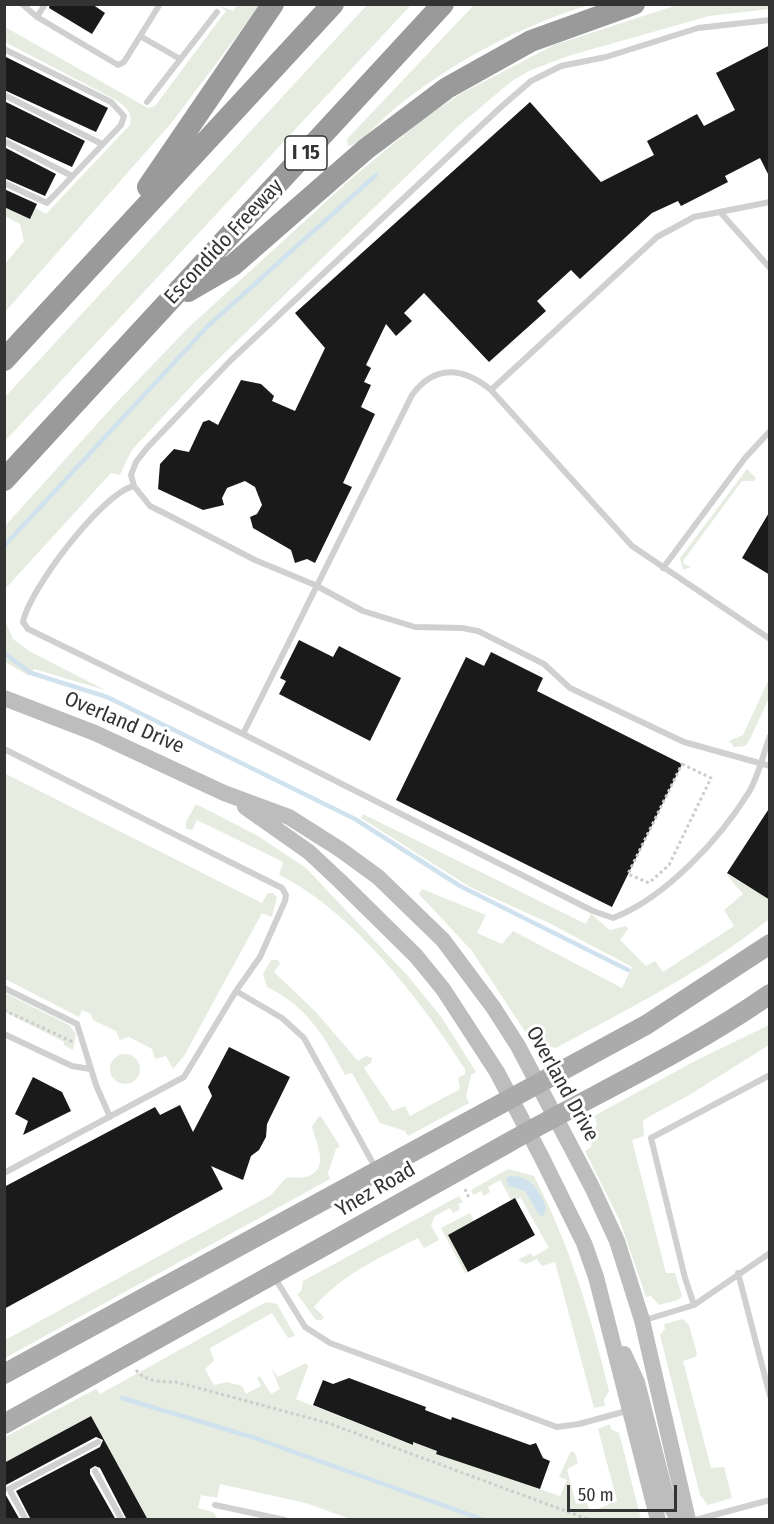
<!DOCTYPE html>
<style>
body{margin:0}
#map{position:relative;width:774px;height:1524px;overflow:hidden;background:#fff;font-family:"Fira Sans Condensed",sans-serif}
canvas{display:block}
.frame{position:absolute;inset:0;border:6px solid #333;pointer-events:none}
.scale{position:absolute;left:567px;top:1485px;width:110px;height:27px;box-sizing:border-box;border:3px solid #333;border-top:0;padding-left:8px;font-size:18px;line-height:21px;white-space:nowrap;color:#333;-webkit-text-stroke:4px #fff;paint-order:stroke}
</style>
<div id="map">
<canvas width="774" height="1524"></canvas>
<div class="frame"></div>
<div class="scale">50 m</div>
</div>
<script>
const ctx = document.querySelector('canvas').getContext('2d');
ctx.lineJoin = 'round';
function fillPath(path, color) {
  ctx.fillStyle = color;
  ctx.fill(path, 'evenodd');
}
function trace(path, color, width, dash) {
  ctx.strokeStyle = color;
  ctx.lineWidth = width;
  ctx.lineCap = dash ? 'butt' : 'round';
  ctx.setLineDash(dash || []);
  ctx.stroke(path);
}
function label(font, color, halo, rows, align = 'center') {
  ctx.font = font + ' "Fira Sans Condensed",sans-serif';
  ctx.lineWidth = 6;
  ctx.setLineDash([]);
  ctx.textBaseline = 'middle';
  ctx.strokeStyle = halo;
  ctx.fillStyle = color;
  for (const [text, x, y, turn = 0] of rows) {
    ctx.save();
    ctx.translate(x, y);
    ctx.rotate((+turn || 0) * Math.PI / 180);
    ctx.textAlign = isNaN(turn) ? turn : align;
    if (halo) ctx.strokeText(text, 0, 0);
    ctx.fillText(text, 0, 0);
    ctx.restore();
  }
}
fillPath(new Path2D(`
 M368,4l43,1 -406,436v-44z
 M218,5l15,6 4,-6h23l-87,116 -168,191v-48l19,-23 -4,-17 -15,-8 -1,-9 25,12 6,-11 11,6 84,-89c3,-13 -4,-18 -14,-25l-111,-58v-15l143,81 7,-2 71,-95z
 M474,5h114c-71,23 -136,57 -194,104 -11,9 -34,36 -46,37l-1,-7z
 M677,5h92v4l-60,7 -141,40 -37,14 -19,11 -56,47 -259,252 -66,71 -11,24 -9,-2 -106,116v-63l110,-122 73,-76 165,-151 73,-60 36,-24 92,-48z
 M747,469l9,9 -2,3h-12l-59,80 1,3 7,3 -8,3 -3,-12z
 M4,619l9,20 16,12 76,39 -71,-21 -5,7 -24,-14z
 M769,679v19l-20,43 -4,5 -11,1 -5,-6 14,-6z
 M4,773l258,130 6,-10h5l4,4 -5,20 -10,-4 -78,143 -11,13 -7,-13 -11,3 -3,-10 -23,-12 -9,3 -4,-9 -23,-11 -2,-6 -9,-4 -3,7 -74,-38z
 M196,804l62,32 48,32 102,108 34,42 34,54 -5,3 -5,21 3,7 -61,33 -3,-5 -25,-8 -28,-50 -7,2c-20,-38 -38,-69 -78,-88l-4,-13 8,-14h7l2,4 -6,8 41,39 43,50 8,-5 6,2 -1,5 -7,5 29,43 12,-5 5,10 50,-27 -2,-11 7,-4v-5c-43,-67 -113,-159 -186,-194l4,-13 -86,-42 -5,10 -6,-1v-7z
 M363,814l223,110 5,-10 19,16 16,-4 2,3 -8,11 26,26 9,-5 8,11 71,-46 -10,-16 19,-16 -18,-21 44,26v20c-65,52 -139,89 -213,129l-24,-6 -60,-91 -53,-57 3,-5 64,26 -9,18 25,11 11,-13 109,57 10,-21 -83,-44 -79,-36 -109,-69z
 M5,993l64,32 7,9 -3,16 -9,-5v-3l-59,-30z
 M769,1025v20l-78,49 -48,26 1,16 -12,4 34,133h9l7,23 -4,4 -19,5 -8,-9 -5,1 -26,-76 -35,-70 6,-4 6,-24 -3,-7 99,-54z
 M110 1069a15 15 0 1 1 30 0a15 15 0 1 1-30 0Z
 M320,1115l20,31 -4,3 -8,24 2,6 -325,179v-18l266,-145 15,-17c7,-2 13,1 20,-1 26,-8 9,-35 6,-51z
 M508,1169l26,7c36,69 57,140 75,215l-5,9 1,6 -11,2 -39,-146 -13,4 -5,-7 -11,5 -8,-4 13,-7 2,4 16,-9 -28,-50 -10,2 -11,-20 -12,7 2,5 -6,4 -3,-5 -8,4 -2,-5z
 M459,1196l4,6 -5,2 2,5 -7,4 -3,-5 -15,8 -4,9 8,15 -15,8 -6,-10c-39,20 -74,35 -104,69l10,10 -2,3h-6l-19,-26 4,-2 2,-11z
 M470,1213l4,8 -6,51 -3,1 -24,-45z
 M266,1302l11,2 18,32 -7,2 -16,-25 -62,35 4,13 -9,8 9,16 13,-3 15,4 4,8 15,-8 -4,-8 3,-2 11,18 9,-5 -8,-20 6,8 28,-14 2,4 -12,32 116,46 1,-3 24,9 -1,3 124,42 7,-16 -8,-3 12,-26 4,2 3,10 -11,6 9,35 11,-1 3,9 27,-11 -19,-72 12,-5 1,5 8,4 22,86h-291l-44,-16 -86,-19 -3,14 -16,-3 -3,13 15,4 5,7h-70l-58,-103 -85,47v-26l91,-48 4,5z
 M683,1319l6,6 8,29 -2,3 -12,4 28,107 13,-1 8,31 -24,7 -8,-10 -40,-160 5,-6 -1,-5z`), '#e6ecdf');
fillPath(new Path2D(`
 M510,1176c20,-1 29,14 36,31l-2,8 -4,1 -15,-25 -17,-5 -2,-8z`), '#cfe2ee');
trace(new Path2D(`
 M4,546l204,-220 168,-151
 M4,653l27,20 76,24 248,122 105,67 168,84
 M122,1398l133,40 229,82`), '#cfe2ee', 4.5);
fillPath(new Path2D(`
 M50,4h42l13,9 -13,21 -43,-26z
 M770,45v133l-10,-20 -35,18 3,6 -47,24 -3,-5 -26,12 -72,66 -9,-9 -34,31 9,10 -57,51 -65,-69 -20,20 8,8 -16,15 -10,-12 -20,41 5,3 -7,14 7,3 -10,22 14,7 -32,69 9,4 -37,76 -8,-4 -12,4 -4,-13 -38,-22 -3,-11 7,-3 5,-9 -7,-18 -10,-6 -18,7 -5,10 2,7 -21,5 -45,-21 2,-25 14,-15 15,3 14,-30 6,-2 9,5 23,-45 20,4 13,12 -2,5 23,10 30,-63 -30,-35 235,-211 71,80 53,-27 -7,-14 50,-27 7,12 31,-16 -19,-37z
 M4,56l104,52 -12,24 -92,-42z
 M4,101l81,40 -13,26 -68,-31z
 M4,147l52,27 -11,22 -41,-18z
 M4,189l33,15 -7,15 -26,-12z
 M770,511v64l-28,-17z
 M299,640l34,17 6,-11 62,32 -31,63 -91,-47 7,-13 -6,-3z
 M491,652l52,26 -6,13 145,73 -70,143 -216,-107 70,-143 18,9z
 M770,807v93l-43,-27z
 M229,1047l61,30 -23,47 -1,13 -7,13 -8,6 -8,24 -32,-14 12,23 -219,120v-122l151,-80 5,8 20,-10 13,27 19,-36 -4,-9z
 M33,1077l29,15 9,19 -48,24 5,-14 -13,-7z
 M515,1198l20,37 -67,37 -20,-37z
 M349,1378l77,29 -1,3 26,10 1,-3 78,28 6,-2 7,15 7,3 -10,28 -104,-35 1,-3 -24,-9v3l-100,-40 10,-25 10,4z
 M91,1416l57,104h-21l-27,-52 -5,-2 -5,3v5l26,46h-85l-15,-29 84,-44 3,-7 -7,-3 -92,49v-23z
 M4,1492l16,28h-16z`), '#1a1a1a');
trace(new Path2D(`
 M682,764l29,14 -42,87 -20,18 -21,-9z
 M4,1010l69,32
 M465,1189l4,9
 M136,1370c9,12 27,12 40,12l152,41 262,97`), '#cdcdcd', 3, [3, 3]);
trace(new Path2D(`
 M22,4l15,13 81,48 6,-3 36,-58
 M37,17l8,-13
 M770,20l-72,8 -92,29 -45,9 -30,15 -30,26 -271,254 -83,87 -11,14 -5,13 3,11 16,20 20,10 85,44 60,25 48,26 52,16 47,1 16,3 66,33 26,24 114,54 86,24
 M140,36l40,23
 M4,49l107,53 13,14 -3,9 -74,78 -43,-20
 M4,95l98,49
 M147,102l70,-90
 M4,141l68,35
 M720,212l50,56
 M491,390l166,-153 37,-20 76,-15
 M134,486c-32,7 -105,104 -111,136l5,7 215,105 169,-339c23,-31 51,-28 79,-5l141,156 138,93
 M663,568l82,-110 25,-27
 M243,734l350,177 20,7c52,-20 107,-79 136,-126 10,-17 14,-38 21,-56
 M4,749l278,139 4,7 -1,6 -25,56 -24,34
 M4,988l73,36 19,61 14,32
 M4,1034l68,32 18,3
 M4,1173l180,-96 52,-86 46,27 22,20 71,129
 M738,1273l32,123
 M275,1278l30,49 25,16 227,84 22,-3 51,-14
 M694,1305l-9,-27 -34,-140 119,-63
 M645,1320l49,-15 76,-52
 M95,1471l27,49
 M215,1505l70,15
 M26,1520l-17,-31 89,-47
 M695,1520l75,-20`), '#d0d0d0', 6);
trace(new Path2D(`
 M4,698l91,35 129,60 65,24 52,33 37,27 65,63 50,67 25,39 74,141 25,54 25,79 46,200
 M245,807l64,45 31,29 76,75 27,33 54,83 45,86 42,85 12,34 62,243
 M624,1354l13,28 29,114 12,24`), '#bdbdbd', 16);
trace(new Path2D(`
 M4,1374l642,-349 124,-81
 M4,1424c168,-93 335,-186 502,-280 88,-50 181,-92 264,-150`), '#ababab', 20);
trace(new Path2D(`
 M148,187l125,-183
 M188,291l45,-26 133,-116 81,-61 84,-47 103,-37
 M4,360l329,-356
 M4,480l439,-476`), '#9a9a9a', 22);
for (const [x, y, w] of [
 [306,153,42]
]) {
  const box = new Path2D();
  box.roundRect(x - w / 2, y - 17, w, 34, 4.5);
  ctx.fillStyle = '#fff';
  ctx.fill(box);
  trace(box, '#333', 1.5);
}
label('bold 20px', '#333', null, [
 ["I 15",306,153]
]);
label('21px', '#333', '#fff', [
 ["Escondido Freeway",224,242,-47],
 ["Overland Drive",124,723,23],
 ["Overland Drive",562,1084,61],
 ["Ynez Road",376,1190,-30]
]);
</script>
